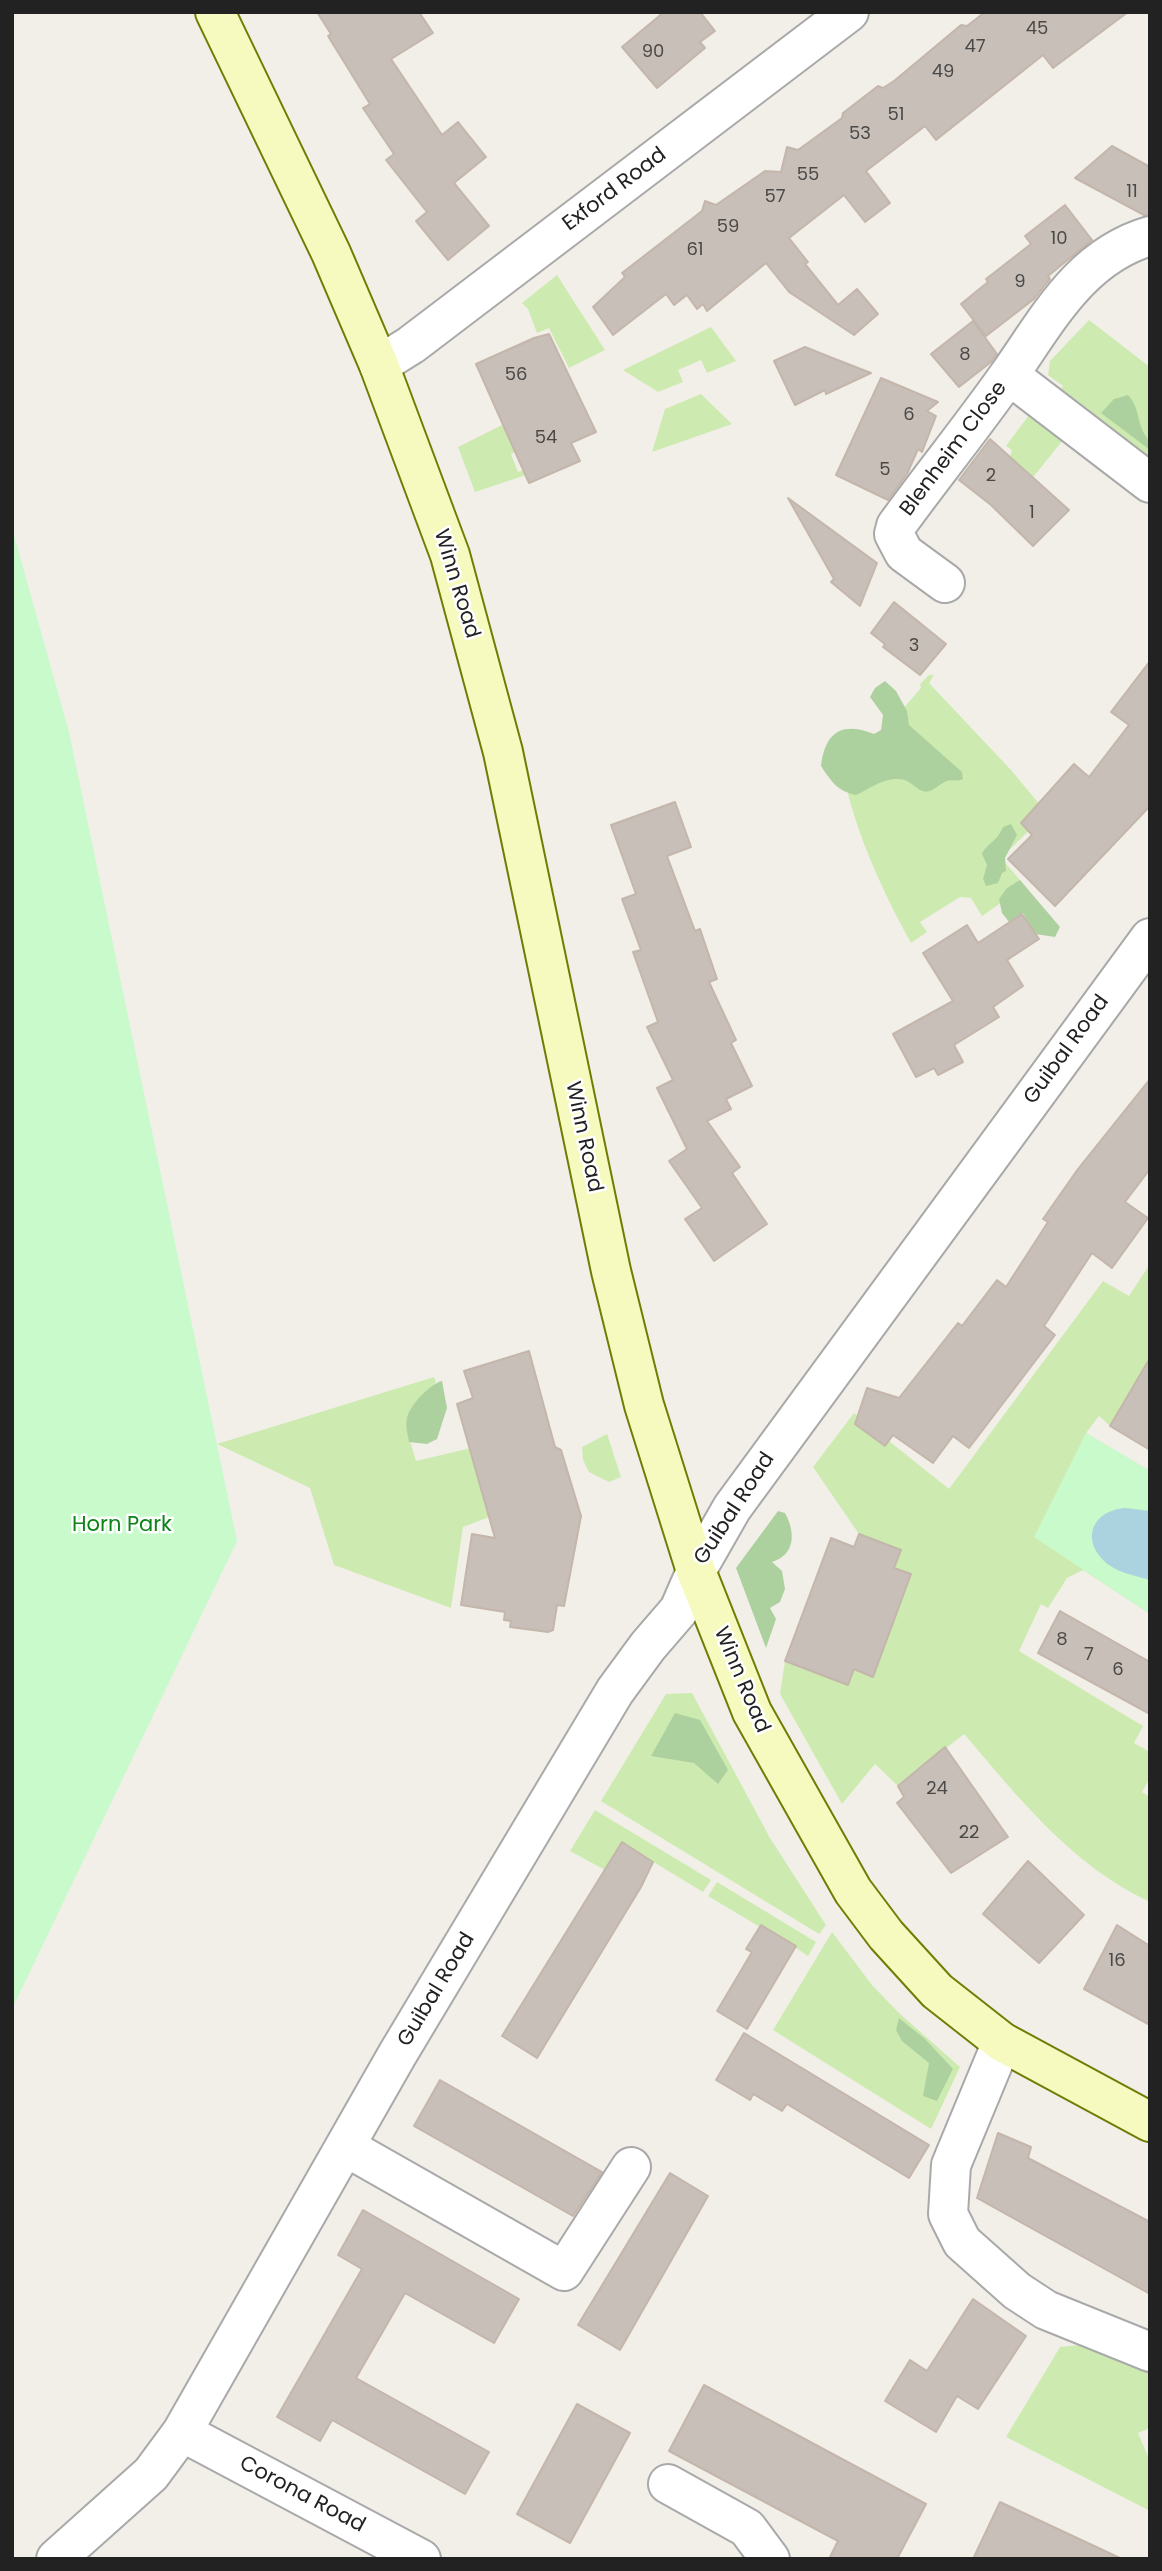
<!DOCTYPE html>
<style>
body{margin:0}
#map{position:relative;width:1162px;height:2571px;overflow:hidden;background:#f2efe9;font-family:Poppins,sans-serif}
canvas{display:block}
.frame{position:absolute;inset:0;border:14px solid #222;pointer-events:none}
</style>
<div id="map">
<canvas width="1162" height="2571"></canvas>
<div class="frame"></div>
</div>
<script>
const ctx = document.querySelector('canvas').getContext('2d');
ctx.lineJoin = 'round';
function fillPath(path, color) {
  ctx.fillStyle = color;
  ctx.fill(path, 'evenodd');
}
function trace(path, color, width, dash) {
  ctx.strokeStyle = color;
  ctx.lineWidth = width;
  ctx.lineCap = dash ? 'butt' : 'round';
  ctx.setLineDash(dash || []);
  ctx.stroke(path);
}
function label(font, color, halo, rows, align = 'center') {
  ctx.font = font + ' Poppins,sans-serif';
  ctx.lineWidth = 5;
  ctx.setLineDash([]);
  ctx.textBaseline = 'middle';
  ctx.strokeStyle = halo;
  ctx.fillStyle = color;
  for (const [text, x, y, turn = 0] of rows) {
    ctx.save();
    ctx.translate(x, y);
    ctx.rotate((+turn || 0) * Math.PI / 180);
    ctx.textAlign = isNaN(turn) ? turn : align;
    if (halo) ctx.strokeText(text, 0, 0);
    ctx.fillText(text, 0, 0);
    ctx.restore();
  }
}
fillPath(new Path2D(`
 M557,275l48,75 -36,18 -20,-40 -12,5 -9,-24 -6,-6z
 M1089,320l61,47v101l-93,-74 6,-8 -15,-11 2,-14z
 M711,327l25,34 -29,12 -6,-13 -23,10 5,12 -25,10 -35,-22z
 M701,394l31,30 -80,28 13,-43z
 M1029,415l34,25 -33,41 -9,-10 2,-3 -13,-11 2,-7 -6,-4z
 M504,424l11,28 -4,2 7,18 6,-2 2,5 -51,17 -17,-45z
 M929,675h5l-5,8 82,87 30,36 3,10 -43,42 24,28 -43,30 -11,-18 -11,-1 -40,25 7,10 -16,11c-28,-51 -55,-109 -67,-166l77,-89 -1,-4z
 M1150,1264v102l-18,21 -22,39 -11,-10 -13,17 64,38v143l-67,-44 -16,8 -19,30 -7,-4 -22,47 124,75 -9,17 16,9v26l-8,14 8,5v105c-78,-36 -132,-105 -186,-168l-66,52 -23,-22 -33,40 -62,-110 5,-33 64,23 52,-134 -42,-16 -46,-67 41,-54 95,76 154,-208 26,15z
 M434,1377l2,5 -28,52 8,27 80,-19 9,29 -27,9 8,29 11,5 -34,13 -12,81 -117,-43 -24,-77 -93,-44z
 M607,1434l14,43 -12,5 -20,-10 -6,-12 -1,-13z
 M692,1693l78,145 56,87 -7,9 -218,-133 65,-107z
 M595,1810l116,70 -8,12 -81,-49 -17,27 -35,-19z
 M717,1882l99,60 -8,14 -46,-31 -2,2 -52,-31z
 M832,1932l40,53 27,28 61,54 -29,62 -158,-99z
 M1080,2345l19,4 51,22v57l-12,5 12,28v50l-144,-74 54,-90z`), '#cdebb0');
fillPath(new Path2D(`
 M1128,395c13,13 8,33 22,46v9l-49,-37 13,-14z
 M885,681l11,10 11,20 2,14 53,47 1,7c-6,3 -11,0 -16,2 -11,4 -17,17 -30,7 -7,-5 -10,-9 -19,-9 -15,-1 -29,10 -42,16 -19,-4 -25,-14 -35,-29 4,-34 21,-45 53,-32l7,-4 2,-15 -13,-18 5,-9z
 M1011,824l6,11 -12,23 1,13 -4,2 -4,10 -12,3 -3,-7 4,-14 -5,-11c5,-11 14,-11 21,-27z
 M1020,880l40,47 -5,10 -20,-3 -12,-21 -14,9 -7,-9 -3,-14 8,-11z
 M442,1381l5,27 -10,31 -10,5 -18,-2c-1,-8 -4,-16 -2,-24 2,-12 24,-35 35,-37z
 M778,1511l7,2c11,20 10,42 -13,49l10,9 3,18 -5,13 -10,6 6,11 -10,29 -30,-80z
 M675,1713l25,7 28,50 -10,14 -24,-21 -43,-7z
 M899,2018l26,21 28,30 -16,32 -14,-5 6,-33 -27,-22 -6,-11z`), '#add19e');
fillPath(new Path2D(`
 M12,528l57,204 168,809 -225,468z
 M1086,1433l64,38v143l-116,-77z`), '#c8facc');
fillPath(new Path2D(`
 M1125,1508l25,3v69c-14,-4 -30,-7 -41,-15 -29,-22 -19,-54 16,-57z`), '#aad3df');
const building = new Path2D(`
 M317,12h102l14,21 -42,26 51,76 16,-13 28,35 -32,26 35,43 -41,34 -32,-39 11,-9 -41,-52 8,-6 -31,-46 7,-4 -42,-68 3,-2z
 M664,12h36l15,19 -15,11 5,6 -48,40 -35,-41z
 M985,12h143l-75,56 -10,-13 -107,85 -11,-14 -59,45 24,32 -25,19 -21,-27 -55,43 19,24 -3,2 33,41 19,-16 21,25 -24,21 -65,-43 -23,-29 -59,48 -4,-7 -6,5 -10,-14 -13,10 -8,-11 -53,41 -20,-28 32,-30 -3,-4 80,-62 3,-10 11,4 49,-34 16,1 6,-25 11,3 44,-32 1,-5 35,-27 5,2 11,-7 67,-56 6,1z
 M1112,146l38,21v48h-6l-69,-37z
 M1065,205l27,35 -44,36 2,3 -16,20 -48,37 -25,-32 27,-22 -2,-3 45,-35 -6,-8z
 M973,321l24,33 -6,8 -32,25 -28,-33z
 M549,334l47,98 -25,11 9,18 -51,22 -53,-119 58,-26z
 M805,347l30,12 36,14 -45,21 -1,-4 -30,15 -21,-44z
 M881,378l57,24 -11,9 9,5 -14,36 -4,-3 -11,25 -19,26 -52,-25z
 M990,439l79,71 -36,36 -42,-41 -32,-25z
 M788,498l89,65 -17,43 -29,-24 3,-3z
 M894,602l52,42 -26,31 -37,-28 2,-3 -14,-11z
 M1150,661v145l-95,100 -47,-47 24,-24 -11,-12 53,-59 15,13 40,-52 -18,-13z
 M675,802l16,45 -24,9 28,75 5,-2 17,50 -8,3 27,58 -5,3 21,43 -26,13 5,10 -24,12 33,46 -8,6 35,51 -53,37 -29,-42 17,-11 -33,-47 18,-12 -30,-61 16,-8 -26,-53 11,-5 -25,-70 8,-2 -19,-51 14,-5 -25,-69z
 M1022,914l17,25 -32,21 16,26 -30,21 6,10 -45,28 9,17 -25,13 -4,-7 -18,9 -23,-43 60,-33 -30,-48 44,-28 11,18z
 M1150,1079v90l-25,33 23,16 -36,50 -20,-15 -48,73 11,9 -86,113 -16,-12 -20,27 -40,-28 -8,11 -30,-22 12,-36 32,10 59,-75 4,3 35,-46 9,7 42,-65 -5,-3 35,-50z
 M529,1351l26,96 6,3 20,66 -17,90 -7,-1 -4,25 -5,2 -38,-5 1,-6 -7,-1 1,-8 -44,-7 11,-71 23,4 -38,-134 16,-6 -9,-27z
 M1150,1358v92l-40,-24z
 M859,1534l42,16 -7,18 17,6 -38,103 -19,-8 -6,16 -63,-24 46,-123 23,9z
 M1060,1611l90,51v52l-112,-61z
 M945,1747l63,90 -57,36 -54,-70 7,-6 -6,-11z
 M622,1842l31,20 -12,25 -104,171 -35,-22z
 M1028,1861l56,54 -45,48 -56,-49z
 M761,1925l35,21 -49,83 -30,-18 35,-59 -6,-3z
 M1117,1925l33,21v79l-66,-36z
 M744,2033l185,112 -20,33 -122,-74 -5,7 -29,-17 -3,6 -34,-20z
 M440,2080l162,92 -29,44 -159,-90z
 M998,2133l33,14 -3,11 122,64v72l-173,-96z
 M670,2173l38,23 -88,154 -42,-25z
 M363,2210l156,89 -25,44 -89,-50 -49,85 133,74 -24,42 -133,-74 -12,21 -43,-24 85,-148 -24,-14z
 M973,2299l53,37 -48,73 -21,-13 -21,36 -51,-31 25,-41 17,11z
 M704,2385l222,119 -29,55h-68l9,-18 -169,-90z
 M577,2404l53,29 -60,110 -53,-29z
 M1000,2502l122,57h-149z`);
fillPath(building, '#c7bfb8');
trace(building, '#c4b6ab', 2);
const street = new Path2D(`
 M379,365l32,-20 438,-333
 M1009,375l141,108
 M945,583l-41,-30 -10,-19 2,-8c37,-51 76,-99 112,-150 40,-56 71,-119 142,-140
 M1002,2042l-51,123 -3,49 14,28 55,49 29,19 104,42
 M346,2147l218,124 67,-104
 M182,2432l239,127
 M668,2484l79,44 23,31
 M56,2559l95,-85 31,-42 215,-377 218,-364 33,-45 31,-36 17,-39 36,-63 418,-570`);
const secondary = new Path2D(`
 M215,12l116,241 48,112 71,190 53,197 108,519 33,134 52,166 56,141 101,179 33,44 51,56 65,51 148,80`);
trace(street, '#a9a9a9', 42);
trace(secondary, '#707d05', 42);
trace(street, '#fff', 38);
trace(secondary, '#f7fabf', 38);
label('18px', '#4b4948', null, [
 ["45",1037,29],
 ["47",975,47],
 ["90",653,52],
 ["49",943,72],
 ["51",896,115],
 ["53",860,134],
 ["55",808,175],
 ["11",1132,192],
 ["57",775,197],
 ["59",728,227],
 ["10",1059,239],
 ["61",695,250],
 ["9",1020,282],
 ["8",965,355],
 ["56",516,375],
 ["6",909,415],
 ["54",546,438],
 ["5",885,470],
 ["2",991,476],
 ["1",1032,513],
 ["3",914,646],
 ["8",1062,1640],
 ["7",1089,1655],
 ["6",1118,1670],
 ["24",937,1789],
 ["22",969,1833],
 ["16",1117,1961]
]);
label('21px', '#222', '#fff', [
 ["Exford Road",615,190,-37],
 ["Blenheim Close",954,449,-53],
 ["Winn Road",456,584,73],
 ["Guibal Road",1067,1050,-54],
 ["Winn Road",583,1137,78],
 ["Guibal Road",735,1509,-57],
 ["Winn Road",741,1680,67],
 ["Guibal Road",437,1990,-59],
 ["Corona Road",302,2495,28]
]);
label('21px', '#0c8416', '#fff', [
 ["Horn Park",122,1526]
]);
</script>
